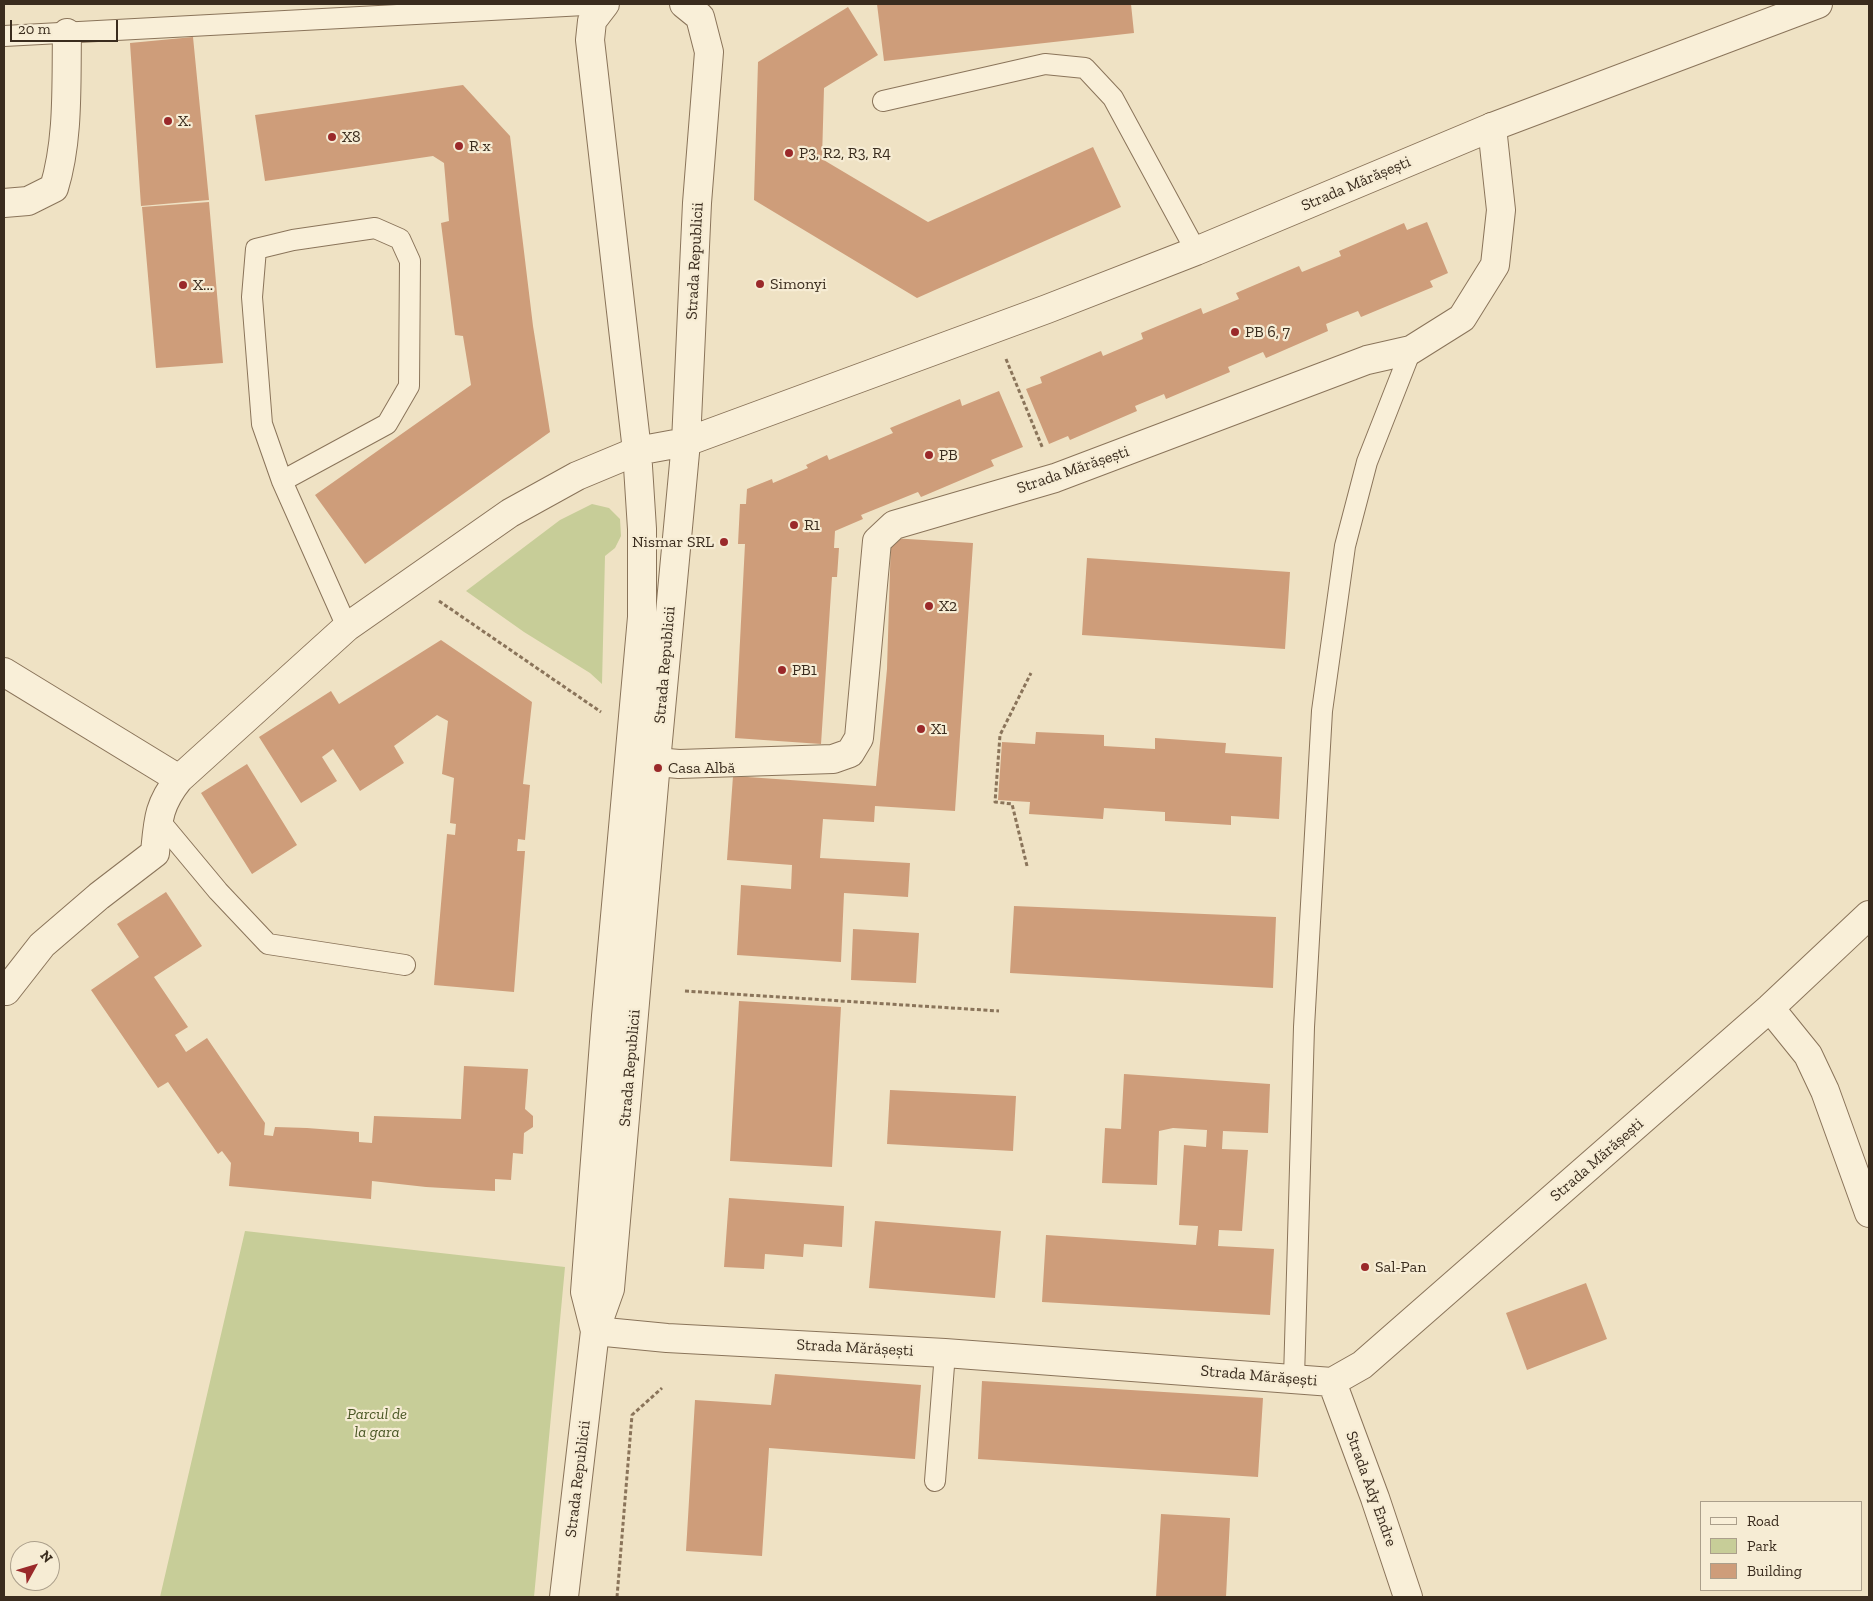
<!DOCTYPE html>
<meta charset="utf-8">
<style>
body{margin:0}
#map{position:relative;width:1873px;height:1601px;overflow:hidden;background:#efe2c4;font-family:"Zilla Slab",serif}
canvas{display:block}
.frame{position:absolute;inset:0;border:5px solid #3a2c1e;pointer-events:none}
.legend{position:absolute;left:1700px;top:1501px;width:162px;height:90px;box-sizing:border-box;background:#f6ecd4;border:1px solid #ab9f8b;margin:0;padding:6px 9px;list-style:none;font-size:15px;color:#3a2c1e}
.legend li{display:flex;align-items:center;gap:10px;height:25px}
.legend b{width:25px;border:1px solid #ab9f8b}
.north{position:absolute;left:10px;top:1541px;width:50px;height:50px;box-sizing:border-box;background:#f6ecd4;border:1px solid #ab9f8b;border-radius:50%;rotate:51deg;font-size:14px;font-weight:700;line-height:20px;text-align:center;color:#3a2c1e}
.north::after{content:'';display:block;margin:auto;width:18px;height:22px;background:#9a292a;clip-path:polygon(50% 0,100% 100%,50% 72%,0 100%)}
.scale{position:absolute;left:10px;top:20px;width:108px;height:22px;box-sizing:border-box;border:2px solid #3a2c1e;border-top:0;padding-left:6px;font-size:15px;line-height:18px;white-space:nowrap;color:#3a2c1e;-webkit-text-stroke:4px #f6ecd4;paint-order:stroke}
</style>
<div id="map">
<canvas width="1873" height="1601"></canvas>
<div class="frame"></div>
<ul class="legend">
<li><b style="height:6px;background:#f9efd8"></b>Road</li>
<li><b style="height:14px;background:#c7cd98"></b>Park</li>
<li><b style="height:14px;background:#ce9d7a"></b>Building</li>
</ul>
<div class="north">N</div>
<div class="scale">20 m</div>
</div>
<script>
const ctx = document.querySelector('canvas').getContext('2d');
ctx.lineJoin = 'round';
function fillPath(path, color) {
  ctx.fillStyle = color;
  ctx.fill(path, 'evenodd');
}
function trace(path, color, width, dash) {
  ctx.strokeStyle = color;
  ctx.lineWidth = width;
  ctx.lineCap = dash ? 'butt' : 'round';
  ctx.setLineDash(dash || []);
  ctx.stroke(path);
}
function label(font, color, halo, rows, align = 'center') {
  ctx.font = font + ' "Zilla Slab",serif';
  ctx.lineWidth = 4.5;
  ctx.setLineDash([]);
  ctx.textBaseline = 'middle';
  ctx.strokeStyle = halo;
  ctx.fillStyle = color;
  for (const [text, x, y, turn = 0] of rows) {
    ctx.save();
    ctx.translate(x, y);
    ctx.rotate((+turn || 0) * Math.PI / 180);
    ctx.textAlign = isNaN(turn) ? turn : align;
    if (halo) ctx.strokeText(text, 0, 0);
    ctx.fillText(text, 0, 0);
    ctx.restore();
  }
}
fillPath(new Path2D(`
 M592,504l17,4 11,11 1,17 -6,12 -10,8 -3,128 -12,-11 -66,-41 -58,-41 94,-71z
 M245,1231l320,36 -31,330h-374z`), '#c7cd98');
fillPath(new Path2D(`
 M877,4h254l3,29 -250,28z
 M848,7l30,48 -54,33 -2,71 106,63 165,-75 28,60 -204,91 -163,-98 4,-138z
 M193,37l16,163 -68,6 -11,-163z
 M463,85l47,51 23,190 17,106 -185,132 -50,-69 156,-110 -8,-49 -8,-1 -14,-112 8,-2 -5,-58 -11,-7 -168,25 -10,-66z
 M209,202l14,161 -67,5 -14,-161z
 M1427,222l21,51 -18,8 3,6 -72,30 -3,-6 -32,13 2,7 -62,27 -3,-6 -35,15 2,5 -64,27 -2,-5 -29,12 2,5 -67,29 -2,-4 -19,8 -23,-55 16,-6 -2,-6 61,-26 2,5 40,-17 -2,-6 60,-25 2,6 36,-15 -3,-6 63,-27 3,6 39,-16 -2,-5 65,-28 3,7z
 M999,391l24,56 -32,13 3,6 -73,31 -3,-5 -57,23 2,4 -28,12 -1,17h5l-2,29h-5l-11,167 -86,-6 10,-194h-7l2,-40h6l1,-15 25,-10 1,4 35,-15 -2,-3 21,-10 2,5 64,-27 -3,-5 70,-29 2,7z
 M891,538l82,5 -18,268 -80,-5 -1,16 -51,-3 -3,39 90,5 -2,34 -64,-4 -3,69 -104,-7 4,-70 50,4 1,-24 -65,-5 6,-84 143,10 11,-117z
 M1087,558l203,14 -5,77 -203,-14z
 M441,640l91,62 -9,82 7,1 -5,55 -7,-1 -1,12h8l-11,141 -80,-7 13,-151 8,1 1,-11 -6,-1 4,-45 -12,-4 6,-53 -11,-6 -43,31 10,17 -44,28 -27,-42 -11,8 15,24 -36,22 -42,-66 72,-46 8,13z
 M1036,732l68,3v11l51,3v-11l71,5 -1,10 57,4 -3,62 -48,-3v9l-66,-4v-9l-61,-4 -1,11 -74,-5 1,-12 -32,-2 4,-58 33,2z
 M247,764l50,81 -45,29 -51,-81z
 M166,892l36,54 -48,31 34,50 -13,8 11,17 21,-14 58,85 -1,12 9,1 2,-9 32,1 52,4v10l13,1 2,-27 87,3 3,-53 64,3 -3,40 8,7v11l-9,6 -1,21 -10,-1 -2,27 -16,-1v12l-69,-4 -54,-6 -1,18 -142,-13 2,-23 -9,-12 -4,3 -50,-72 -10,6 -67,-98 48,-33 -22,-33z
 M1014,906l262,11 -3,71 -263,-15z
 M853,929l66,4 -3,50 -65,-3z
 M739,1001l102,6 -9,160 -102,-6z
 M1124,1074l146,10 -2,49 -45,-2 -1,18 26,1 -6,81 -23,-1 -1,16 56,3 -4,66 -228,-13 4,-67 150,10 2,-19 -19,-1 5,-80 22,2 1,-17 -34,-2 -14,3 -2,54 -55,-2 3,-55 16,1z
 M890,1090l126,6 -3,55 -126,-7z
 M729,1198l115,8 -2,41 -38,-3 -1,13 -38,-3 -1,15 -40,-2z
 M875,1221l126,10 -6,67 -126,-10z
 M1586,1283l21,56 -80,31 -21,-57z
 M775,1374l146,11 -6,74 -146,-11 -7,108 -76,-5 9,-151 76,5z
 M982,1381l281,17 -5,79 -280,-18z
 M1161,1514l69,4 -4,79h-70z`), '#ce9d7a');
const service = new Path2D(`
 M4,36l599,-32
 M883,101l162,-37 40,4 28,30 83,153
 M282,481l105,-57 22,-38 1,-125 -10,-22 -25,-11 -82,12 -37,9 -4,48 10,127 20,57 65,146
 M158,819l60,72 50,53 137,21
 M1294,1378l10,-351 18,-316 23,-165 22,-84 44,-112
 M935,1481l10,-128`);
const minor = new Path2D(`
 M4,203l24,-2 26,-13c15,-49 12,-104 13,-155
 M4,672l175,107
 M656,762l23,2 154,-5 17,-6 9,-15 18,-197 17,-16 161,-47 312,-118 44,-10 51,-32 33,-53 6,-55 -9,-83
 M6,991l36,-46 57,-49 56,-43c3,-32 3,-48 24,-74l168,-152 163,-114 67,-37 60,-25
 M1770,1008l38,47 17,36 44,122
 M595,1331l72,7 278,15 387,29 30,-17 408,-357 99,-93
 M1332,1382l43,116 33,99`);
const tertiary = new Path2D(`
 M637,451l49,-9 361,-133 149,-58 296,-124 326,-123
 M595,1331l-10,-39 21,-276 36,-399v-88l-5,-78 -47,-411 2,-19 13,-17
 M564,1597l31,-266 15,-42 46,-527 30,-320 11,-239 12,-151 -9,-35 -16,-13`);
trace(service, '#8a745a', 22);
trace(minor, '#8a745a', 30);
trace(tertiary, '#8a745a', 30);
trace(new Path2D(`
 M1006,359l37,90
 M439,601l162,111
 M1027,866l-15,-62 -17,-2 5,-67 31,-62
 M685,991l314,20
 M617,1597l15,-182 30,-27`), '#8a745a', 3, [4, 2.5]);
trace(service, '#f9efd8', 20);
trace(minor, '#f9efd8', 28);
trace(tertiary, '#f9efd8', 28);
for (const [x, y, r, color] of [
 [168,121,5,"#9a292a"],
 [332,137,5,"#9a292a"],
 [459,146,5,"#9a292a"],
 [789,153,5,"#9a292a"],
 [760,284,5,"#9a292a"],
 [183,285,5,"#9a292a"],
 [1235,332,5,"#9a292a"],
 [929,455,5,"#9a292a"],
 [794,525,5,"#9a292a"],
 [724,542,5,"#9a292a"],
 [929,606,5,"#9a292a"],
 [782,670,5,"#9a292a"],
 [921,729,5,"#9a292a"],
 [658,768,5,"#9a292a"],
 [1365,1267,5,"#9a292a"]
]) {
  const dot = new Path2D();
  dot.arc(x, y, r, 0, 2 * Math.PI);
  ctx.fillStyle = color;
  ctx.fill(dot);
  trace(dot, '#f6ecd4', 2);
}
label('16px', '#3a2c1e', '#f6ecd4', [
 ["X.",178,121],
 ["X8",342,137],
 ["R x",469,146],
 ["P3, R2, R3, R4",799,153],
 ["Simonyi",770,284],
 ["X...",193,285],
 ["PB 6, 7",1245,332],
 ["PB",939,455],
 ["R1",804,525],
 ["Nismar SRL",714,542,"right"],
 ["X2",939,606],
 ["PB1",792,670],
 ["X1",931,729],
 ["Casa Albă",668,768],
 ["Sal-Pan",1375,1267]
], 'left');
label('16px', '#3a2c1e', '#f6ecd4', [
 ["Strada Mărășești",1356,184,-23],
 ["Strada Republicii",695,261,-87],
 ["Strada Mărășești",1073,470,-19],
 ["Strada Republicii",665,665,-85],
 ["Strada Republicii",630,1068,-85],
 ["Strada Mărășești",1597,1160,-41],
 ["Strada Mărășești",855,1348,3],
 ["Strada Mărășești",1259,1376,5],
 ["Strada Republicii",578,1479,-83],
 ["Strada Ady Endre",1371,1489,70]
]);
label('italic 16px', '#4a5725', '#f6ecd4', [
 ["Parcul de",377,1414],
 ["la gara",377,1432]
]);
</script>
